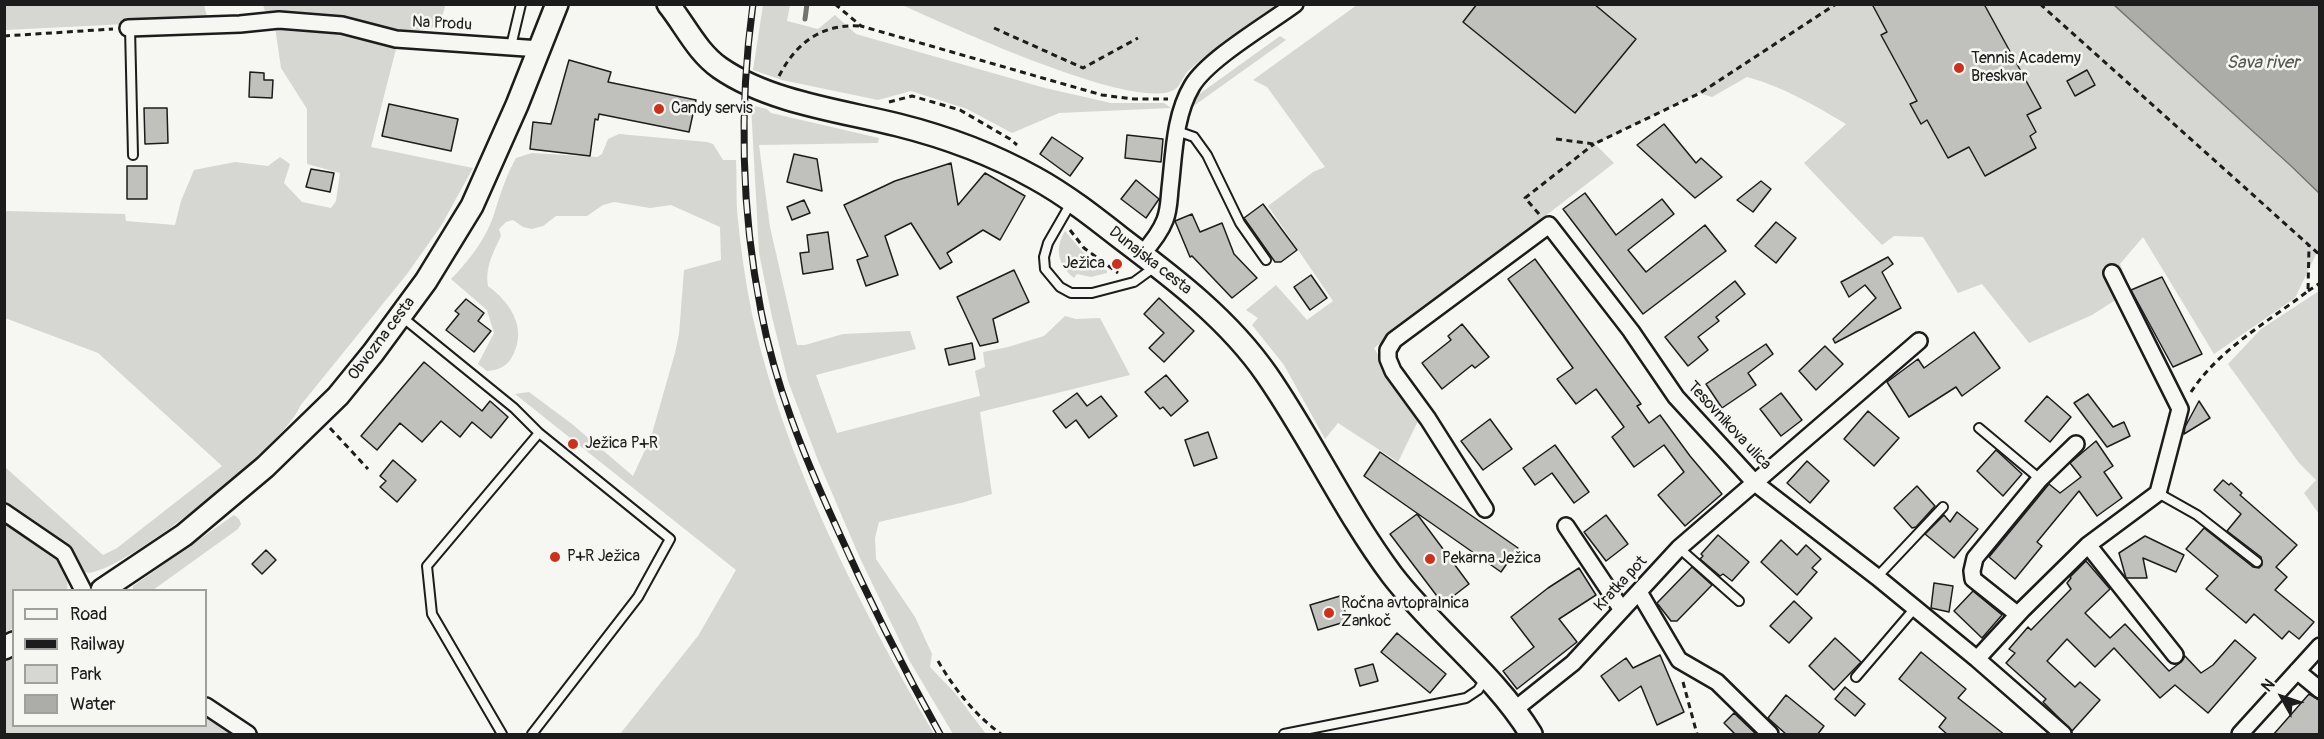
<!DOCTYPE html>
<meta charset="utf-8">
<style>
body{margin:0}
#map{position:relative;width:2324px;height:739px;overflow:hidden;background:#f6f6f2;font-family:Pangolin,sans-serif}
canvas{display:block}
.frame{position:absolute;inset:0;border:6px solid #1c1c1c;pointer-events:none}
.legend{position:absolute;left:12px;top:589px;width:195px;height:138px;box-sizing:border-box;background:#f6f6f2;border:2px solid #9f9f9c;margin:0;padding:8px 10px;list-style:none;font-size:18px;color:#1c1c1c}
.legend li{display:flex;align-items:center;gap:12px;height:30px}
.legend b{width:30px;border:2px solid #9f9f9c}
.north{position:absolute;left:2252px;top:667px;width:60px;height:60px;-webkit-text-stroke:4px #f6f6f2;paint-order:stroke;rotate:310deg;font-size:16px;font-weight:700;line-height:24px;text-align:center;color:#1c1c1c}
.north::after{content:'';display:block;margin:auto;width:21px;height:27px;background:#1c1c1c;clip-path:polygon(50% 0,100% 100%,50% 72%,0 100%)}
</style>
<div id="map">
<canvas width="2324" height="739"></canvas>
<div class="frame"></div>
<ul class="legend">
<li><b style="height:8px;background:#f6f6f2"></b>Road</li>
<li><b style="height:8px;background:#1c1c1c"></b>Railway</li>
<li><b style="height:16px;background:#d6d6d2"></b>Park</li>
<li><b style="height:16px;background:#acaca9"></b>Water</li>
</ul>
<div class="north">N</div>
</div>
<script>
const ctx = document.querySelector('canvas').getContext('2d');
ctx.lineJoin = 'round';
function fillPath(path, color) {
  ctx.fillStyle = color;
  ctx.fill(path, 'evenodd');
}
function trace(path, color, width, dash) {
  ctx.strokeStyle = color;
  ctx.lineWidth = width;
  ctx.lineCap = dash ? 'butt' : 'round';
  ctx.setLineDash(dash || []);
  ctx.stroke(path);
}
function label(font, color, halo, rows, align = 'center') {
  ctx.font = font + ' Pangolin,sans-serif';
  ctx.lineWidth = 5;
  ctx.setLineDash([]);
  ctx.textBaseline = 'middle';
  ctx.strokeStyle = halo;
  ctx.fillStyle = color;
  for (const [text, x, y, turn = 0] of rows) {
    ctx.save();
    ctx.translate(x, y);
    ctx.rotate((+turn || 0) * Math.PI / 180);
    ctx.textAlign = isNaN(turn) ? turn : align;
    if (halo) ctx.strokeText(text, 0, 0);
    ctx.fillText(text, 0, 0);
    ctx.restore();
  }
}
fillPath(new Path2D(`
 M444,4l1,3 -4,13 -9,8 -26,4 -59,-11 -82,-10 -2,-6z
 M5,5h199l4,15 -203,10z
 M763,5h27l-3,16 31,8 17,-14 21,19 189,54 66,15h53l7,5 -112,5 -47,20 -45,-24 -56,-18 -33,9 -96,-20 -29,-10z
 M902,5h377c-29,21 -62,40 -89,64 -7,6 -9,17 -16,21 -40,22 -227,-65 -272,-85z
 M1357,5h757l205,188v55l-24,50 -81,56 -71,-117 -23,27 11,26 -39,25 -63,28 -47,-59 -24,9 -35,-56 -29,-1 -12,9 -78,-82 42,-39c-32,-19 -62,-37 -99,-47l-35,20 -13,-4 -104,51 19,19 -240,185 45,71 -21,43 -60,-39 -13,16 -41,-74 -32,-40 6,-7 -12,-8 30,-25 31,35 26,-19 -65,-95 45,-34 12,-5 -58,-80 -14,-7z
 M275,27l42,1 80,17 -26,102 102,21 -32,58 -34,48 -107,132c-13,37 -171,163 -211,167l-4,-1 -18,-25 -9,-8 -15,-7 -38,-28v-37l98,88 14,-7 105,-82 -124,-113 -93,-35v-107l120,3 1,7 49,4 6,-24 13,-31 41,-8 33,4 12,-9 10,7 -6,19 18,19 29,6 5,-7 4,-28 -33,-9v-55l-26,-41z
 M1280,36l6,4 -91,65 -2,-1 5,-9z
 M751,105l16,4 4,4 108,25 -1,5 -119,2 11,82 27,118h8l38,-11 67,-3 6,18 -100,26 21,58 143,-37 -5,-25 10,-4 -2,-15 25,-5 36,-11 21,-20 11,3 24,-1 30,57 -150,37 12,82 -31,9 -82,19 -4,16 1,21 39,58 17,37 -2,13 25,26 31,41h-33l-44,-74 -50,-104 -42,-98 -29,-77 -16,-64 -13,-64z
 M619,134l88,8 6,2 10,16h13c1,17 0,34 1,50 3,34 8,70 15,104 32,145 107,292 182,420h-314l78,-98 38,-66 -221,-176 14,-2 43,32 61,52 18,-39 24,-84 4,-19 5,-64 37,-10 -1,-33 -49,-22 -21,3 -36,-6 -11,3 -16,11h-31l-13,10 -11,3 -9,-2 -10,-7 -7,2 -7,7 2,7c-8,17 -16,31 -13,50 23,17 39,42 25,69 -5,11 -14,15 -26,16l-9,-7 16,-31 -7,-23 -36,-31c18,-18 37,-43 44,-68 6,-19 11,-35 21,-53l16,-5 65,4 5,-3 6,-15z
 M1065,231l17,20 25,20v2l-16,4 -14,-3 -3,4c-16,-13 -20,-29 -9,-47z
 M2319,291v223l-15,-21 12,-13 -17,-17 -71,-99 33,-35z
 M234,515l5,4 2,5 -3,5 -85,61h-20v-4z
 M5,520c23,16 69,36 62,70h-53l-1,38 -8,5z
 M13,654l1,72h192v-14l33,22h-234v-76z`), '#d6d6d2');
const water = new Path2D(`
 M2114,5h205v188l-28,-27z`);
fillPath(water, '#acaca9');
trace(water, '#727271', 1.5);
trace(new Path2D(`
 M805,19l2,-15`), '#727271', 5);
const building = new Path2D(`
 M1477,4h117l42,35 -61,74 -112,-91z
 M1872,4h112l57,104 -14,7 9,17 -6,4 6,12 -51,28 -16,-29 -21,11 -21,-38 -6,4 -11,-20 7,-3 -36,-66 6,-3z
 M569,60l42,12 -3,10 88,18 -7,32 -90,-18 -1,6 -3,-1 -5,37 -60,-7 3,-27 18,2z
 M2087,70l8,15 -20,11 -8,-15z
 M250,72l14,1v7h9l-1,18 -23,-1z
 M389,104l69,15 -7,32 -69,-15z
 M144,108h23l1,35 -23,1z
 M1664,124l32,39 5,-5 21,19 -27,21 -58,-53z
 M1127,135l36,4 -2,23 -36,-4z
 M1052,137l31,21 -13,18 -30,-22z
 M794,154l23,5 5,32 -35,-9z
 M951,163l7,42 27,-32 40,23 -25,44 -17,-10 -36,23 5,9 -12,7 -29,-46 -26,13 13,39 -32,11 -9,-26 11,-4 -24,-51 51,-24z
 M127,166h20v33h-20z
 M311,169l23,4 -4,19 -24,-5z
 M1136,180l23,19 -13,19 -25,-19z
 M1761,181l10,8 -18,23 -16,-12z
 M1585,193l31,42 46,-36 12,15 -46,36 18,22 59,-47 21,26 -83,63 -80,-105z
 M804,200l6,13 -18,7 -5,-13z
 M1263,204l34,46 -16,12h-6l-31,-44z
 M1192,214l8,18 22,-9 12,31 23,24 -25,20 -40,-42 -2,1 -15,-36z
 M1776,222l20,16 -20,25 -21,-17z
 M828,232l5,37 -30,5 -3,-21 9,-1 -2,-17z
 M1888,257l5,7 -11,8 19,36 -66,35 -2,-4 43,-41 -11,-13 -16,12 -8,-15z
 M1535,259l106,145 -4,2 12,17 11,-8 30,41 32,38 -37,32 -27,-31 26,-23 -20,-27 -30,22 -22,-30 12,-10 -28,-38 -20,15 -19,-25 16,-11 -65,-89z
 M1014,270l15,32 -36,17 5,23 -18,4 -23,-49z
 M1311,275l16,23 -17,12 -16,-23z
 M2162,277l40,77 -29,13 -42,-77z
 M1735,281l10,13 -29,23 3,4 -21,16 10,13 -20,16 -23,-29z
 M1159,298l35,33 -30,31 -15,-14 15,-15 -20,-19z
 M466,299l18,14 -6,8 13,10 -17,21 -28,-22 13,-16 -4,-3z
 M1462,324l27,33 -14,11 -3,-3 -30,24 -20,-26 29,-23 -3,-4z
 M1974,332l26,36 -38,28 -6,-9 -47,30 -22,-35 31,-23 6,9z
 M972,343l3,16 -26,6 -4,-16z
 M1766,344l7,10 -25,19 8,12 -34,23 -16,-24z
 M1825,346l18,18 -27,26 -17,-19z
 M424,362l58,49 8,-10 18,16 -17,21 -19,-16 -12,15 -19,-16 -19,21 -22,-19 -23,27 -16,-14z
 M1166,375l22,26 -17,15 -8,-9 -3,2 -15,-17z
 M1077,393l10,13 14,-10 16,20 -28,22 -13,-18 -10,8 -13,-17z
 M1781,393l21,27 -21,16 -21,-27z
 M2088,394l25,33 11,-5 6,14 -23,11 -33,-44z
 M2047,396l24,21 -21,25 -25,-21z
 M2199,401l11,17 -26,16 1,-7z
 M1868,411l31,27 -25,28 -30,-27z
 M1490,419l22,30 -29,21 -22,-29z
 M1208,432l9,26 -23,8 -9,-26z
 M2096,441l17,25 -9,6 18,26 -25,18 -18,-25 -42,51 5,4 -27,33 -26,-22 60,-73 11,9 21,-16 -11,-14z
 M1555,445l34,47 -15,11 -22,-30 -17,12 -12,-17z
 M1996,450l26,24 -19,22 -26,-25z
 M1380,452l138,96 -17,24 -137,-96z
 M393,460l23,20 -19,22 -17,-15 6,-6 -6,-5z
 M1807,461l22,20 -19,22 -23,-20z
 M2223,480l6,5 2,-2 11,10 -2,2 57,50 -21,22 11,10 -12,13 39,32 -15,17 -10,-8 -7,8 -28,-25 -8,9 -40,-34 12,-13 -32,-27 18,-21 49,39 6,1 3,-3 -1,-8 -34,-26 14,-17 -27,-24z
 M1917,486l18,20 -19,21 -4,1 -18,-20z
 M1957,512l21,17 -24,29 -29,-24 19,-19 6,7z
 M1417,514l52,70 -26,20 -53,-70z
 M1606,515l22,29 -22,17 -22,-29z
 M1718,535l31,27 -17,19 -9,-7 -3,2 -20,-17 3,-3 -2,-2z
 M2145,536l39,19 -8,17 -33,-14 4,20h-21l-7,-25z
 M1781,540l16,15 9,-10 15,14 -9,9 5,4 -20,23 -36,-33z
 M266,550l10,10 -14,14 -10,-10z
 M2086,561l24,28 -25,24 25,25 15,-14 44,47 12,-9 4,-6 16,17 12,-8 22,-25 21,18 -48,55 -33,-28 -15,13 -46,-50 -19,19 -28,-28 -20,22 28,26 5,-5 20,18 -28,31 -29,-29 3,-3 -40,-36 9,-10 -6,-4 19,-22 3,3 40,-41 -4,-6 4,-5 -1,-1z
 M1692,567l20,18 -35,36h-6l-14,-18z
 M1579,568l17,27 -37,24 18,23 -60,47 -14,-18 31,-24 -23,-30 37,-29z
 M1934,583l19,3 -4,26 -18,-4z
 M1973,591l29,24 -20,23 -28,-27z
 M1340,596l8,25 -30,9 -8,-25z
 M1794,601l18,17 -23,25 -19,-17z
 M1397,633l49,41 -16,19 -49,-41z
 M1835,638l26,24 -27,28 -25,-24z
 M1921,652l45,37 -8,9 47,37h-57l-9,-8 7,-9 -47,-39z
 M1660,655l24,57 -27,13 -16,-39 -22,15 -18,-25 25,-18 7,10z
 M1373,664l5,17 -18,5 -5,-17z
 M1845,687l20,17 -10,12 -20,-17z
 M2309,694l10,6v35h-46z
 M1786,695l38,31 -7,9h-30l-19,-17z
 M1734,713l23,22h-21l-12,-12z`);
fillPath(building, '#c0c0bd');
trace(building, '#1c1c1c', 1.5);
const lane = new Path2D(`
 M130,28l3,127
 M511,46l10,-42
 M1177,131l17,6 13,18 33,68 26,37
 M1071,203l-23,40 -4,14 1,12 15,18 11,6h21l42,-11 22,-16
 M402,317l112,91 25,25 131,106 -32,58 -106,137
 M1979,428l61,51
 M2158,493l39,22 60,47
 M1679,548l60,53
 M1877,577l66,-70
 M1856,677l59,-69
 M502,734l-70,-120 -5,-48 112,-133
 M1284,734l182,-36 12,-8 7,-11`);
const street = new Path2D(`
 M128,28l112,-4 39,-4 63,5 54,14 144,10
 M1142,254c9,-10 18,-21 23,-34 4,-10 4,-21 5,-31 4,-33 4,-73 22,-103 16,-27 76,-62 103,-82
 M1485,509l-57,-90 -35,-48 -5,-12v-9l6,-10 155,-115 82,106 45,66 79,86 122,94 100,82 86,75
 M4,512l60,41 19,37
 M1566,526l56,84
 M2088,545l87,110
 M1639,592l40,68 38,22 53,52
 M2017,614l-44,-35 -1,-8 3,-13 65,-79 36,-35
 M1977,659l46,-50 65,-64 70,-52 22,-84 -68,-136
 M2297,671l23,19
 M206,706l42,28
 M1514,710l59,-47 106,-115 240,-207
 M2240,734l80,-88`);
const secondary = new Path2D(`
 M668,4c17,21 29,48 52,64 49,34 121,43 178,57 48,12 94,29 137,53 31,17 59,39 87,61 53,40 107,81 145,136 45,65 78,137 125,200 43,56 102,99 139,159
 M102,590l82,-55 81,-68 73,-71 35,-43 53,-72 46,-75 45,-101 40,-101
 M4,648l10,-5`);
trace(lane, '#1c1c1c', 12);
trace(street, '#1c1c1c', 20);
trace(secondary, '#1c1c1c', 26);
trace(new Path2D(`
 M835,4l26,22 241,69 32,4h34
 M2040,4l280,251
 M994,28l89,40 55,-30
 M4,36l109,-7
 M779,76c17,-33 42,-52 80,-50
 M889,102l23,-6 48,14 50,29 7,6
 M1556,139l38,5 106,-51 136,-89
 M1539,214l-14,-16 69,-54
 M1070,230l14,18 34,25
 M2308,291l12,-8
 M2191,392c28,-43 77,-70 117,-101l1,-45
 M330,428l38,41
 M938,661c17,29 37,54 63,73
 M1683,682l14,52`), '#1c1c1c', 3, [6, 4.5]);
trace(lane, '#f6f6f2', 8);
trace(street, '#f6f6f2', 15);
trace(secondary, '#f6f6f2', 21);
const rail = new Path2D(`
 M753,4c-14,103 -12,205 8,307 14,74 43,145 74,213 32,72 67,142 105,210`);
trace(rail, '#1c1c1c', 7);
trace(rail, '#f6f6f2', 4.5, [14]);
for (const [x, y, r, color] of [
 [1959,68,6,"#c8321e"],
 [659,109,6,"#c8321e"],
 [1117,264,6,"#c8321e"],
 [573,444,6,"#c8321e"],
 [555,557,6,"#c8321e"],
 [1430,559,6,"#c8321e"],
 [1329,613,6,"#c8321e"]
]) {
  const dot = new Path2D();
  dot.arc(x, y, r, 0, 2 * Math.PI);
  ctx.fillStyle = color;
  ctx.fill(dot);
  trace(dot, '#f6f6f2', 2);
}
label('16px', '#1c1c1c', '#f6f6f2', [
 ["Na Produ",442,24,3],
 ["Dunajska cesta",1150,261,38],
 ["Obvozna cesta",382,339,-53],
 ["Tesovnikova ulica",1729,426,47],
 ["Kratka pot",1621,584,-47]
]);
label('16px', '#1c1c1c', '#f6f6f2', [
 ["Tennis Academy",1971,59],
 ["Breskvar",1971,77],
 ["Candy servis",671,109],
 ["Ježica",1105,264,"right"],
 ["Ježica P+R",585,444],
 ["P+R Ježica",567,557],
 ["Pekarna Ježica",1442,559],
 ["Ročna avtopralnica",1341,604],
 ["Zankoč",1341,622]
], 'left');
label('italic 18px', '#565654', '#f6f6f2', [
 ["Sava river",2263,63]
]);
</script>
